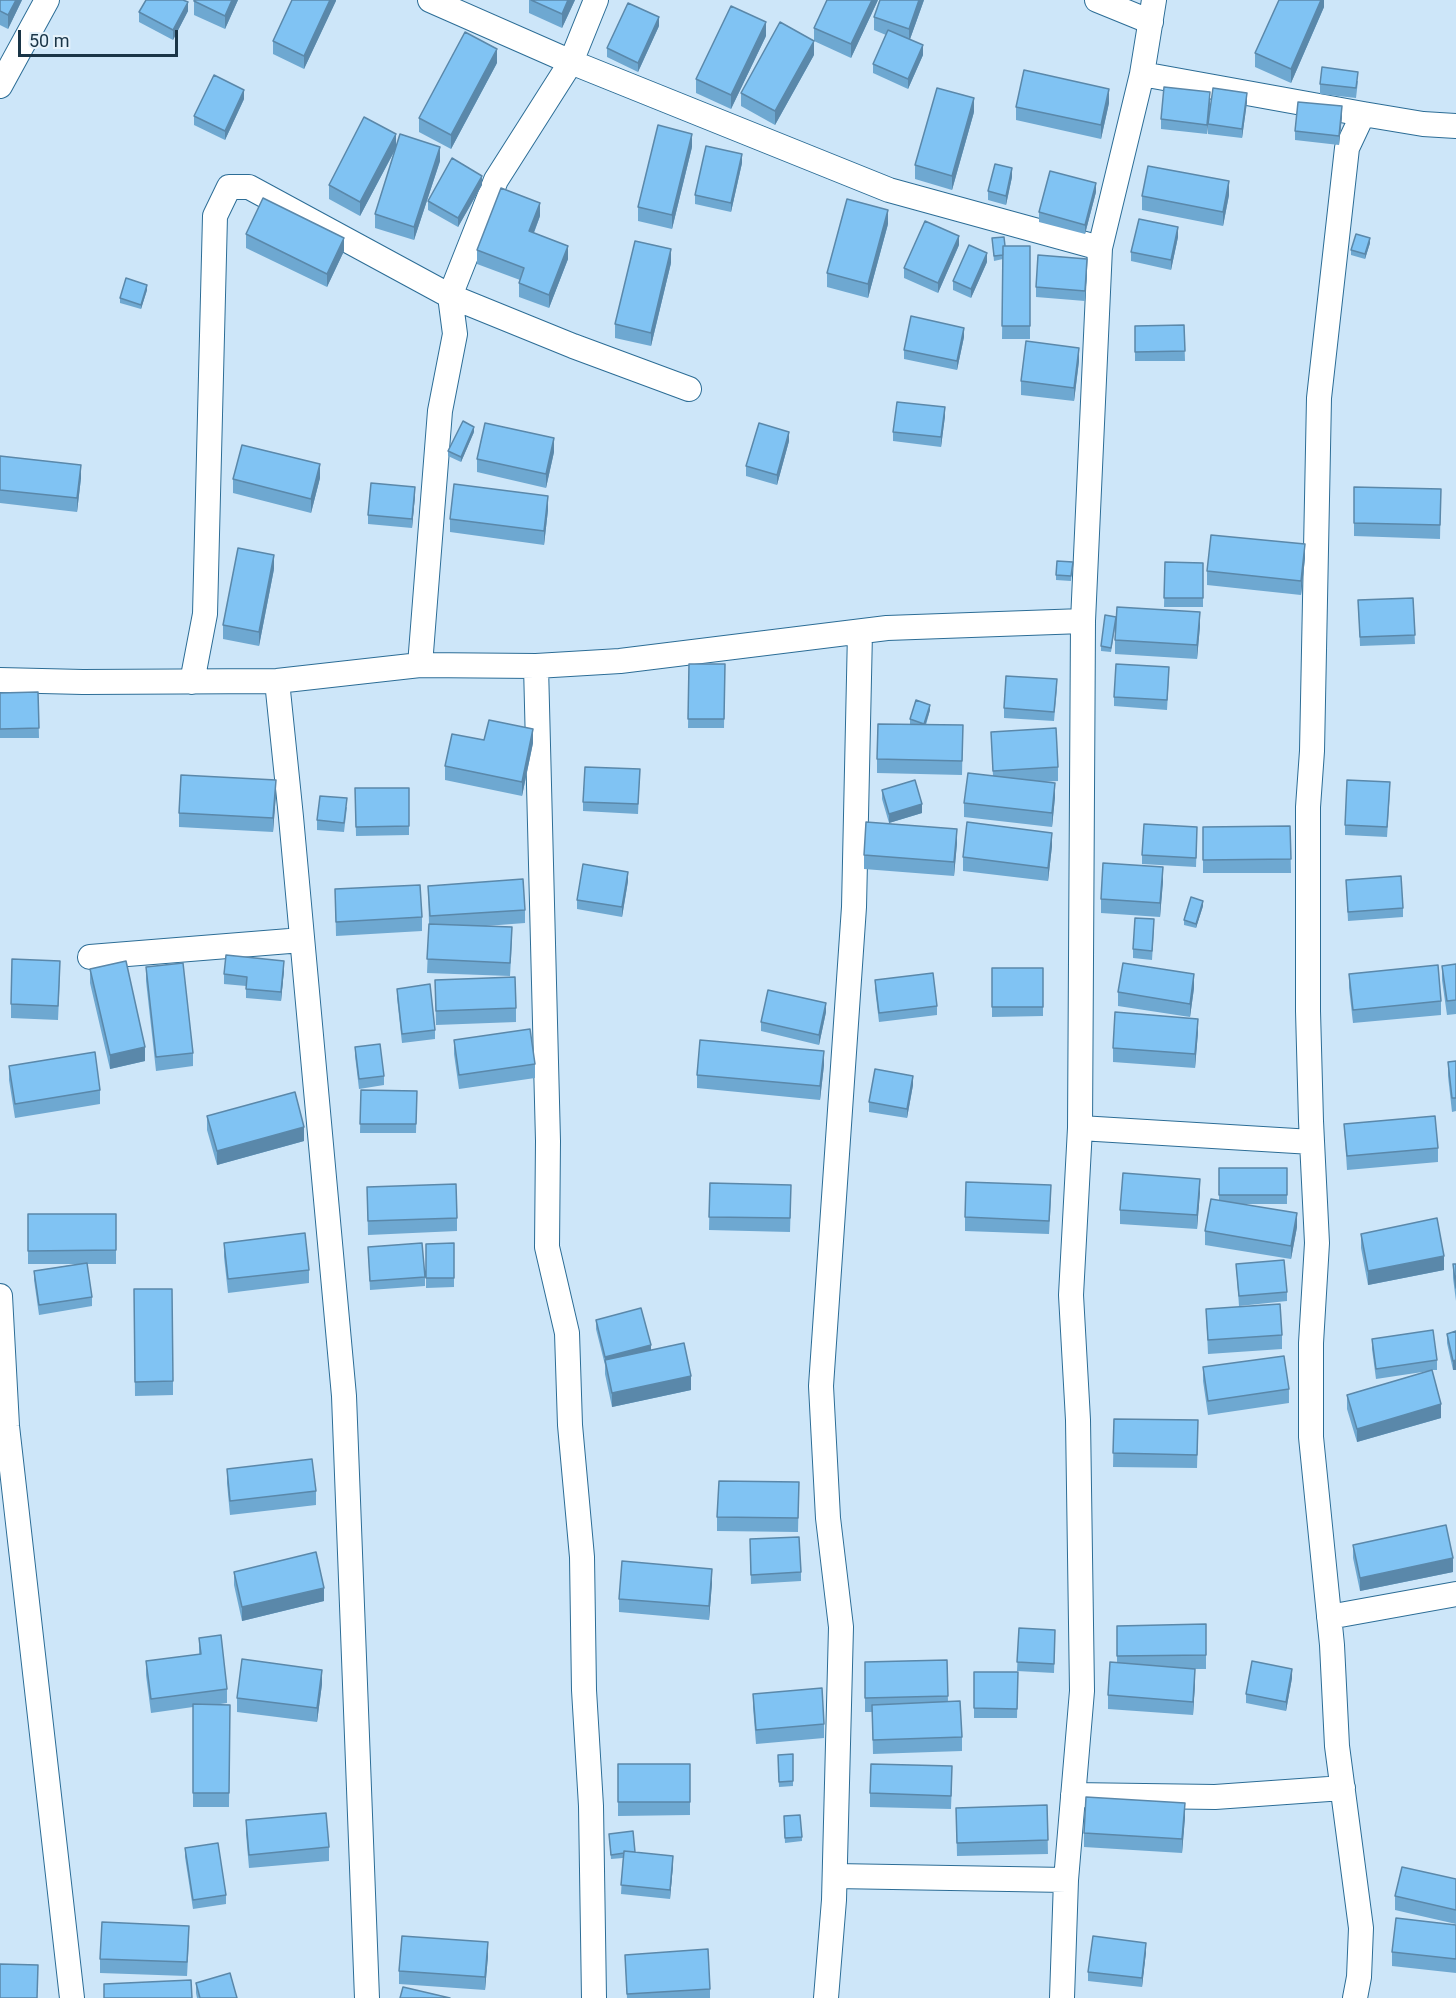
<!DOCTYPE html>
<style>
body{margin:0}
#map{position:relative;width:1456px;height:1998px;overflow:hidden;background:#cde6f9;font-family:Roboto,sans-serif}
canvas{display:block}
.scale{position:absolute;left:18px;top:30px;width:160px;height:27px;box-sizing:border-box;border:3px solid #1a3547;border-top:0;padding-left:8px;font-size:18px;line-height:21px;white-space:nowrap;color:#1a3547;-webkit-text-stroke:4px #e5f2fb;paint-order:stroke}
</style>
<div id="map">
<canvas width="1456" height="1998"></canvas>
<div class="scale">50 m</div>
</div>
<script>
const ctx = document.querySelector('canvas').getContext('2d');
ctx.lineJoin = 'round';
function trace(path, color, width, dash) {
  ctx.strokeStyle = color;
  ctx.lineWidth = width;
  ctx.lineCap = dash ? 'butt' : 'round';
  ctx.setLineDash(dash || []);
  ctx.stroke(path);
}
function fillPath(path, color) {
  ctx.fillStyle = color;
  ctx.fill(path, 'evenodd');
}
const minor = new Path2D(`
 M430,0l141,62 318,128 211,58
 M1097,0l54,22
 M1142,74l221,40 60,10 33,2
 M0,86l47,-86
 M420,665l20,-254 15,-77 -5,-38 46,-116 75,-118 25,-62
 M536,666l12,475 -1,106 20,86 3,92 12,132 2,133 7,116 3,192
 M0,680l83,2 194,-1 143,-16 116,1 84,-5 267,-33 196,-7
 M277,681l14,136 53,579 23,602
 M192,682l13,-68 10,-398 14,-29h20l201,109 123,50 116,43
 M90,957l212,-17
 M1080,1128l232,14
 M0,1296l7,130 65,572
 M1329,1617l127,-23
 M1073,1795l142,2 128,-9
 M835,1876l231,4
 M826,1998l8,-98 7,-273 -13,-109 -7,-132 33,-479 6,-275
 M1062,1998l4,-118 16,-189 -4,-271 -7,-125 9,-167 3,-507 17,-373 42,-174 12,-74
 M1355,1998l4,-21 2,-49 -24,-182 -5,-101 -21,-208v-94l6,-100 -6,-122 -3,-110v-204l4,-56 7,-353 28,-250 16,-34`);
trace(minor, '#2c6d96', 26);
trace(minor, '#fff', 24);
fillPath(new Path2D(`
 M0,0h22l-14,29 -8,-4z
 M194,0h44l-13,29 -31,-14z
 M336,0l-32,69 -31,-15v-13z
 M529,0h46l-13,28 -33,-15z
 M878,0l-27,58 -37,-17v-13z
 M924,0l-14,39 13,16 -15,34 -35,-16v-9l13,-29 -12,-5v-13z
 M1324,0v7l-33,76 -36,-16v-14z
 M188,11l-15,29 -34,-18v-10z
 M659,26l-21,46 -31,-15v-9z
 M766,36l-35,73 -35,-16v-14z
 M814,55l-39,70 -34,-19v-13z
 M497,63l-46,86 -32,-17v-14z
 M1358,81l-2,17 -36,-4v-10z
 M244,99l-19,41 -31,-15v-9z
 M1210,101l-3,33 -46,-5v-10z
 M1247,102l-5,36 -34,-4v-10z
 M1109,103l-8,36 -85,-19v-13z
 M974,112l-22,78 -37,-11v-14z
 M1342,116l-3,29 -44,-5v-9z
 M396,147l44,14 -26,79 -39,-12v-14l21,-66 -36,68 -31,-17v-14z
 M692,147l-20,82 -34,-8v-14z
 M742,163l-11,49 -36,-8v-9z
 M1012,177l-6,28 -18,-5v-9z
 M482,185l-24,42 -30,-17v-9z
 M1096,192l-11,42 -46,-12v-10z
 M1229,195l-6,31 -81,-16v-14z
 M540,216l-6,17 34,26 -19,49 -30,-11v-14l1,-3 -43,-16v-14z
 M888,224l-20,74 -41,-11v-14z
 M246,234l98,17 -17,36 -81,-39z
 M1178,237l-7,33 -40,-9v-9z
 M992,238l13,8h25v93h-28l1,-80 -9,2z
 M1370,243l-5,16 -14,-4v-5z
 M959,245l-21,48 -34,-15v-10z
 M987,262l-16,36 -18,-8v-9z
 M671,263l-20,83 -36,-8v-14z
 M1087,268l-2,33 -49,-4v-10z
 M147,290l-6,19 -21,-6v-5z
 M1184,325l1,36h-50v-35z
 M964,337l-7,33 -53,-11v-9z
 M1079,361l-5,40 -53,-6v-14z
 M945,416l-4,31 -48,-6v-9z
 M474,432l-13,30 -13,-6v-5z
 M789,441l-12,44 -31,-9v-10z
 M554,452l-8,36 -69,-16v-13z
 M0,456l81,22 -4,34 -77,-9z
 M320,478l-9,35 -78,-20v-14z
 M1354,487l87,2 -1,50 -86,-3z
 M415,496l-3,32 -44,-4v-9z
 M548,510l-4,35 -94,-13v-13z
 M1305,558l-4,37 -94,-10v-14z
 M1073,562l-2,19 -15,-1v-5z
 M1165,562l38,1v44h-39z
 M274,569l-15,77 -36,-7v-14z
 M1413,598l2,46 -55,2 -2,-46z
 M1116,621l-5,31 -10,-1v-5z
 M1200,626l-3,33 -82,-5v-14z
 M689,664h36l-1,64h-36z
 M1169,676l-2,34 -53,-4v-9z
 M1057,688l-3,33 -50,-3v-10z
 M38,692l1,46h-39v-45z
 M930,710l-4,15h37l-1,50 -85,-2v-14l33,-35v-5z
 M991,732l67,35v14l-16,1 13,15 -3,30 -88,-10v-14l29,-27z
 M484,740l49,3 -11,53 -77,-16v-14z
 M640,769l-2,45 -55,-3v-9z
 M355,788h54v47l-53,1z
 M882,790l40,23 -33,10 -7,-24z
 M1390,791l-3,46 -42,-2v-10z
 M276,794l-3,38 -94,-5v-14z
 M347,807l-3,25 -27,-2v-10z
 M1290,826l1,47h-88v-46z
 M1197,837l-1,30 -54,-3v-9z
 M957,843l-3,33 -90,-7v-14z
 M1052,846l-4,35 -85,-10v-14z
 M1346,880l57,28v9l-55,4z
 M628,881l-6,36 -45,-8v-9z
 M1163,881l-3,36 -59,-4v-14z
 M428,886l97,24v13l-39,3 26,15 -2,35 -83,-3 2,-49z
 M335,889l87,28v14l-86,5z
 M1203,906l-7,22 -12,-3v-5z
 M1154,928l-2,32 -19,-2v-9z
 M1456,964v50l-9,1 -5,-35v-14z
 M146,967l47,86v13l-37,5 -10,-90z
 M992,968h51v48l-51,1z
 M90,969l55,92 -35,8 -20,-86z
 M284,970l-3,31 -35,-3v-12l-22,-2v-10z
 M60,974l-2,46 -47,-2v-14z
 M1349,974l92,27v14l-88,8 -4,-35z
 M435,980l81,28v14l-80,3z
 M875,980l62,26v9l-58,7 -4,-33z
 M1194,988l-4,29 -72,-11v-14z
 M397,989l38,41v9l-33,4 -5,-45z
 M826,1012l-7,33 -58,-14v-9z
 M1198,1032l-3,36 -82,-6v-14z
 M454,1040l81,24v14l-76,11 -5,-35z
 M355,1047l29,29v9l-25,4 -4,-33z
 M1456,1061v50l-4,1 -4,-36v-14z
 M824,1065l-4,35 -123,-12v-13z
 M9,1066l91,24v14l-85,14 -6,-38z
 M913,1085l-6,33 -38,-6v-10z
 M361,1090l56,1 -1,42h-56z
 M207,1116l97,25 -87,24 -10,-35z
 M1344,1124l94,24v14l-91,8z
 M1219,1168h68v36h-44l54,23 -6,32 -86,-14v-14l14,-31z
 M710,1183l81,16 -1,33 -81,-2z
 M367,1187l90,31v13l-89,4z
 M1200,1192l-3,37 -77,-5v-14z
 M1051,1199l-2,35 -84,-3v-14z
 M28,1214h88v50h-29l5,33v9l-53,9 -5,-35v-9l44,-7h-50z
 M1361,1234l83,36 -76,15 -7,-37z
 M224,1243l85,27v13l-81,10 -4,-36z
 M454,1243v44l-28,1v-44z
 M368,1247l57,30v9l-55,4z
 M1236,1264l51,28v9l-48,5z
 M1453,1264h3v37l-3,-23z
 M134,1289l39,92v14l-38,1z
 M1206,1309l76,26v14l-74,5z
 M596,1320l55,30 40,40 -79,17 -7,-33v-9l-9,-36z
 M1456,1331l-3,39 -6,-27v-9z
 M1372,1339l65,21v10h-5l9,48 -84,24 -10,-33v-14l82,-24 -53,8 -4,-30z
 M1203,1367l86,22v14l-81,12 -5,-34z
 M1114,1419l84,15 -1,34 -84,-1z
 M227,1469l89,22v14l-86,10 -3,-32z
 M799,1482l-1,50 -81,-1v-14z
 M1353,1545l100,27 -93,19 -7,-33z
 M750,1548l51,24v9l-50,3z
 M234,1572l90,29 -82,20 -8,-36z
 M712,1583l-3,37 -90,-8v-13z
 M1206,1624v45h-13l2,14 -2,32 -85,-6v-14l9,-32v-37z
 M1019,1628l36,11 -1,34 -37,-2z
 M199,1638l28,51v14l-13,2h16l-1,102h-36v-100l-42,6 -5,-38v-14l53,-6z
 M947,1660l1,42 14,35v14l-89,3 -1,-42h-7v-50z
 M974,1672h44l-1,46h-43z
 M1292,1678l-6,33 -40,-8v-9z
 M322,1684l-5,38 -80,-10v-14z
 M753,1694l71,30v14l-68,6 -3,-37z
 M793,1754v32l-14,1 -1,-32z
 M618,1764h72v51l-72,1z
 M952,1780l-1,29 -81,-2v-14z
 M1047,1805l1,49 -91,2 -1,-48z
 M1185,1817l-3,36 -98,-6v-14z
 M246,1820l83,27v14l-80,7 -3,-34z
 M784,1821l18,16v4l-17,2z
 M609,1834l26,18 38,13 -3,34 -49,-5 2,-36 -12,1z
 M185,1848l41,47v9l-33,5 -8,-52z
 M1456,1879v45l-61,-14v-14z
 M1456,1925v48l-64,-7v-14z
 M189,1940l-2,36 -87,-3v-14z
 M1146,1952l-4,35 -54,-6v-9z
 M625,1955l85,34v9h-83z
 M488,1956l-3,34 -86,-6v-13z
 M196,1983l41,15h-40l-1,-5z`), '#6ea8d1');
fillPath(new Path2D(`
 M16,0h6l-14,29v-14z
 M232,0h6l-13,29v-13z
 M330,0h6v1l-32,68v-13z
 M568,0h7l-13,28v-14z
 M872,0h6l-27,58v-14z
 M919,0h5l-15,42v-13z
 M1321,0h3v7l-33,76v-14z
 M188,2v9l-15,29v-10z
 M659,17v9l-21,46v-9z
 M766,22v14l-35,73v-14z
 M814,41v14l-39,70v-14z
 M923,45v10l-15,34v-10z
 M497,49v14l-46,86v-14z
 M1109,89v14l-8,36v-14z
 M244,90v9l-19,41v-9z
 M1210,92v9l-3,33v-9z
 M1247,93v9l-5,36v-9z
 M974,98v14l-22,78v-14z
 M1342,106v10l-3,29v-9z
 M396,134v14l-36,68v-14z
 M692,134v13l-20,82v-14z
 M440,147v14l-26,79v-13z
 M742,154v9l-11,49v-9z
 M1012,168v9l-6,28v-9z
 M482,176v9l-24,42v-9z
 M1229,181v14l-6,31v-14z
 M1096,183v9l-11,42v-9z
 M540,203v13l-11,29v-14z
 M888,210v14l-20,74v-14z
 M1178,227v10l-7,33v-10z
 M959,236v9l-21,48v-10z
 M344,238v13l-17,36v-13z
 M1370,238v5l-5,16v-5z
 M568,246v13l-19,49v-13z
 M671,249v14l-20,83v-13z
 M987,253v9l-16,36v-9z
 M1087,259v9l-2,33v-10z
 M147,285v5l-6,19v-4z
 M964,328v9l-7,33v-9z
 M1079,348v13l-5,40v-13z
 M945,407v9l-4,31v-10z
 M474,427v5l-13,30v-5z
 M789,432v9l-12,44v-10z
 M554,438v14l-8,36v-14z
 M320,464v14l-9,35v-14z
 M81,465v13l-4,34v-14z
 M415,487v9l-3,32v-9z
 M548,496v14l-4,35v-14z
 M1305,544v14l-4,37v-14z
 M274,555v14l-15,77v-14z
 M1200,612v14l-3,33v-14z
 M930,705v5l-6,19v-5z
 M533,729v14l-11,53v-14z
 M276,780v14l-3,38v-14z
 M1055,783v14l-3,30v-14z
 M922,804v9l-33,10v-9z
 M957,829v14l-3,33v-14z
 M1052,833v13l-4,35v-13z
 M1163,867v14l-3,36v-14z
 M628,872v9l-6,36v-10z
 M1203,901v5l-7,22v-4z
 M284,961v9l-3,31v-9z
 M1194,974v14l-4,29v-13z
 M826,1003v9l-7,33v-10z
 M1198,1019v13l-3,36v-14z
 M145,1047v14l-35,8v-14z
 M824,1051v14l-4,35v-14z
 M913,1076v9l-6,33v-9z
 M304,1127v14l-87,24v-14z
 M1200,1179v13l-3,37v-14z
 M1297,1213v14l-6,32v-13z
 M1444,1256v14l-76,15v-14z
 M651,1345v9l-46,8v-5z
 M1456,1360v10h-3v-9z
 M691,1376v14l-79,17v-14z
 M1441,1404v14l-84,24v-13z
 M1453,1558v14l-93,19v-13z
 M712,1569v14l-3,37v-14z
 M324,1588v13l-82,20v-14z
 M1195,1669v14l-2,32v-13z
 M1292,1669v9l-6,33v-9z
 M322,1670v14l-5,38v-14z
 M1185,1803v14l-3,36v-14z
 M673,1856v9l-3,34v-9z
 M488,1942v14l-3,34v-13z
 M1146,1943v9l-4,35v-9z`), '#5a88aa');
const building = new Path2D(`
 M0,0h16l-8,15 -8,-4z
 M146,0h37l5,2 -15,28 -34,-18z
 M194,0h38l-7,16 -31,-15z
 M292,0h38l-26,56 -31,-15z
 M531,0h37l-6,14z
 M827,0h45l-21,44 -37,-16z
 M880,0h39l-10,29 -35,-12z
 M1279,0h42l-30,69 -36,-16z
 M628,3l31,14 -21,46 -31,-15z
 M731,6l35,16 -35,73 -35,-16z
 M780,22l34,19 -39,70 -34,-18z
 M888,30l35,15 -15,34 -35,-15z
 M465,32l32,17 -46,86 -32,-17z
 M1322,67l36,5 -2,16 -36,-4z
 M1024,70l85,19 -8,36 -85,-18z
 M214,75l30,15 -19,41 -31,-15z
 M1164,87l46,5 -3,33 -46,-6z
 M937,88l37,10 -22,78 -37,-11z
 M1213,88l34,5 -5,36 -34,-5z
 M1298,102l44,4 -3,30 -44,-5z
 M364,117l32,17 -36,68 -31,-17z
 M658,125l34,9 -20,81 -34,-8z
 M400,134l40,13 -26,80 -39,-13z
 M706,146l36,8 -11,49 -36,-8z
 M452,158l30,18 -24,42 -30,-17z
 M995,164l17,4 -6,28 -18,-5z
 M1148,166l81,15 -6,31 -81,-16z
 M1050,171l46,12 -11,42 -46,-13z
 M501,188l39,15 -11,28 39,15 -19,49 -30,-12 5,-15 -47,-18z
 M263,198l81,40 -17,36 -81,-40z
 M847,199l41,11 -20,74 -41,-11z
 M1139,219l39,8 -7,33 -40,-8z
 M925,221l34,15 -21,47 -34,-15z
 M1356,234l14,4 -5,16 -14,-4z
 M1004,237l1,9h-2v9l-9,1 -2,-18z
 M635,241l36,8 -20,84 -36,-9z
 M969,245l18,8 -16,36 -18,-8z
 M1003,246h27v80h-28z
 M1038,255l49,4 -2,32 -49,-4z
 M126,278l21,7 -6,20 -21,-7z
 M911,316l53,12 -7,33 -53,-11z
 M1184,325l1,26 -50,1v-26z
 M1026,341l53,7 -5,40 -53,-7z
 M897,402l48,5 -4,30 -48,-5z
 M463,421l11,6 -13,30 -13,-6z
 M485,423l69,15 -8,36 -69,-15z
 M759,423l30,9 -12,43 -31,-9z
 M242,445l78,19 -9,35 -78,-20z
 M0,456l81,9 -4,33 -77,-8z
 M371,483l44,4 -3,32 -44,-4z
 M454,484l94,12 -4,35 -94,-12z
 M1354,487l87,2 -1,36 -86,-2z
 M1211,535l94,9 -4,37 -94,-10z
 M238,548l36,7 -15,77 -36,-7z
 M1057,561l16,1 -2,14 -15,-1z
 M1165,562l38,1v35h-39z
 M1413,598l2,37 -55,2 -2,-37z
 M1117,607l83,5 -3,33 -82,-5z
 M1105,615l11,2 -5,31 -10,-2z
 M689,664h36l-1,55h-36z
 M1116,664l53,3 -2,33 -53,-3z
 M1006,676l51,3 -3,33 -50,-4z
 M38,692l1,36 -39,1v-36z
 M916,700l14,5 -6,19 -14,-5z
 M489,720l44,9 -11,53 -77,-16 7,-32 32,6z
 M878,724l85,1 -1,36 -85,-2z
 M1056,728l2,39 -65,4 -2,-39z
 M585,767l55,2 -2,35 -55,-2z
 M968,773l87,10 -3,30 -88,-10z
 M181,775l95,5 -3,38 -94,-5z
 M915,780l7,24 -33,10 -7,-24z
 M1347,780l43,2 -3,45 -42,-2z
 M355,788h54v38l-53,1z
 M320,796l27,2 -3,25 -27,-3z
 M866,822l91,7 -3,33 -90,-7z
 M967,822l85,11 -4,35 -85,-11z
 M1144,824l53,3 -1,31 -54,-3z
 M1290,826l1,33 -88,1v-33z
 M1103,863l60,4 -3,36 -59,-4z
 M583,864l45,8 -6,35 -45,-7z
 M1401,876l2,32 -55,4 -2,-32z
 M523,879l2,31 -95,6 -2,-30z
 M420,885l2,32 -86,5 -1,-33z
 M1191,897l12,4 -7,23 -12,-4z
 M1135,918l19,1 -2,32 -19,-2z
 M429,924l83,3 -2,36 -83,-4z
 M226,955l58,6 -3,31 -35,-3 1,-12 -23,-3z
 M12,959l48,2 -2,45 -47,-2z
 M126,961l19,86 -35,8 -20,-86z
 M183,963l10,90 -37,4 -10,-90z
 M1123,963l71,11 -4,30 -72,-12z
 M1456,964v36l-9,1 -5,-35z
 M1438,965l3,36 -88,9 -4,-36z
 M992,968h51v39h-51z
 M933,973l4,33 -58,7 -4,-33z
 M515,977l1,31 -80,3 -1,-31z
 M430,984l5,46 -33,4 -5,-45z
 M768,990l58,13 -7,32 -58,-13z
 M1115,1012l83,7 -3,35 -82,-6z
 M530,1029l5,35 -76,11 -5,-35z
 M700,1040l124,11 -4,35 -123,-11z
 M380,1044l4,32 -25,3 -4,-32z
 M95,1052l5,38 -85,14 -6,-38z
 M1456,1061v37h-4l-4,-36z
 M875,1069l38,7 -6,33 -38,-7z
 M361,1090l56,1 -1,33h-56z
 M295,1092l9,35 -87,24 -10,-35z
 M1435,1116l3,32 -91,8 -3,-32z
 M1219,1168h68v27h-68z
 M1123,1173l77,6 -3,36 -77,-5z
 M966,1182l85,3 -2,36 -84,-4z
 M710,1183l81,2 -1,33 -81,-1z
 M456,1184l1,34 -89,3 -1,-34z
 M1211,1199l86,14 -6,33 -86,-15z
 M28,1214h88v36l-88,1z
 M1437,1218l7,38 -76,15 -7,-37z
 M305,1233l4,37 -81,9 -4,-36z
 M422,1243l3,34 -55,4 -2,-34z
 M454,1243v35h-28v-34z
 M1284,1260l3,32 -48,4 -3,-32z
 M87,1263l5,34 -53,8 -5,-34z
 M1453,1264h3v24z
 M134,1289h38l1,92 -38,1z
 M1280,1304l2,31 -74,5 -2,-31z
 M641,1308l10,37 -46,12 -9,-37z
 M1433,1330l4,30 -61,9 -4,-30z
 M1456,1331v29l-3,1 -6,-27z
 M684,1343l7,33 -79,17 -7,-33z
 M1284,1356l5,33 -81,12 -5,-34z
 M1432,1370l9,34 -84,25 -10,-34z
 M1114,1419l84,1 -1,35 -84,-2z
 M312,1459l4,32 -86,10 -3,-32z
 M719,1481l80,1 -1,36 -81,-1z
 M1446,1525l7,33 -93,20 -7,-33z
 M799,1537l2,35 -50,3 -1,-36z
 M316,1552l8,36 -82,19 -8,-35z
 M622,1561l90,8 -3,37 -90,-7z
 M1206,1624v31l-89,1v-30z
 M1019,1628l36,2 -1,34 -37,-2z
 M221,1635l6,54 -76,10 -5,-38 55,-7 -2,-16z
 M242,1659l80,11 -5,38 -80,-10z
 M947,1660l1,36 -83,2v-36z
 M1252,1661l40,8 -6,33 -40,-8z
 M1110,1662l85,7 -2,33 -85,-7z
 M974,1672h44l-1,37 -43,-1z
 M822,1688l2,36 -68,6 -3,-36z
 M960,1701l2,36 -89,3 -1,-35z
 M193,1704l37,1 -1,88h-36z
 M793,1754v27l-14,1 -1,-27z
 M618,1764h72v38h-72z
 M871,1764l81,2 -1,30 -81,-3z
 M1086,1797l99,6 -3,36 -98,-6z
 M1047,1805l1,35 -91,3 -1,-35z
 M326,1813l3,34 -80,8 -3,-35z
 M800,1815l2,22 -17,1 -1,-22z
 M633,1831l2,21 -11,-1v2l-13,2 -2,-21z
 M218,1843l8,52 -33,5 -8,-52z
 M624,1851l49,5 -3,34 -49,-5z
 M1402,1867l54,12v31l-61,-14z
 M1396,1918l60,7v34l-64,-7z
 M102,1922l87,4 -2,36 -87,-3z
 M402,1936l86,6 -3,35 -86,-6z
 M1093,1936l53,7 -4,35 -54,-6z
 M708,1949l2,40 -83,5 -2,-39z
 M0,1964l38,1 -1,33h-37z
 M230,1973l7,25h-37l-4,-15z
 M191,1980l1,18h-88v-14z
 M403,1987l47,11h-50z`);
fillPath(building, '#80c3f3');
trace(building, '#5a88aa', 1.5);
</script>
